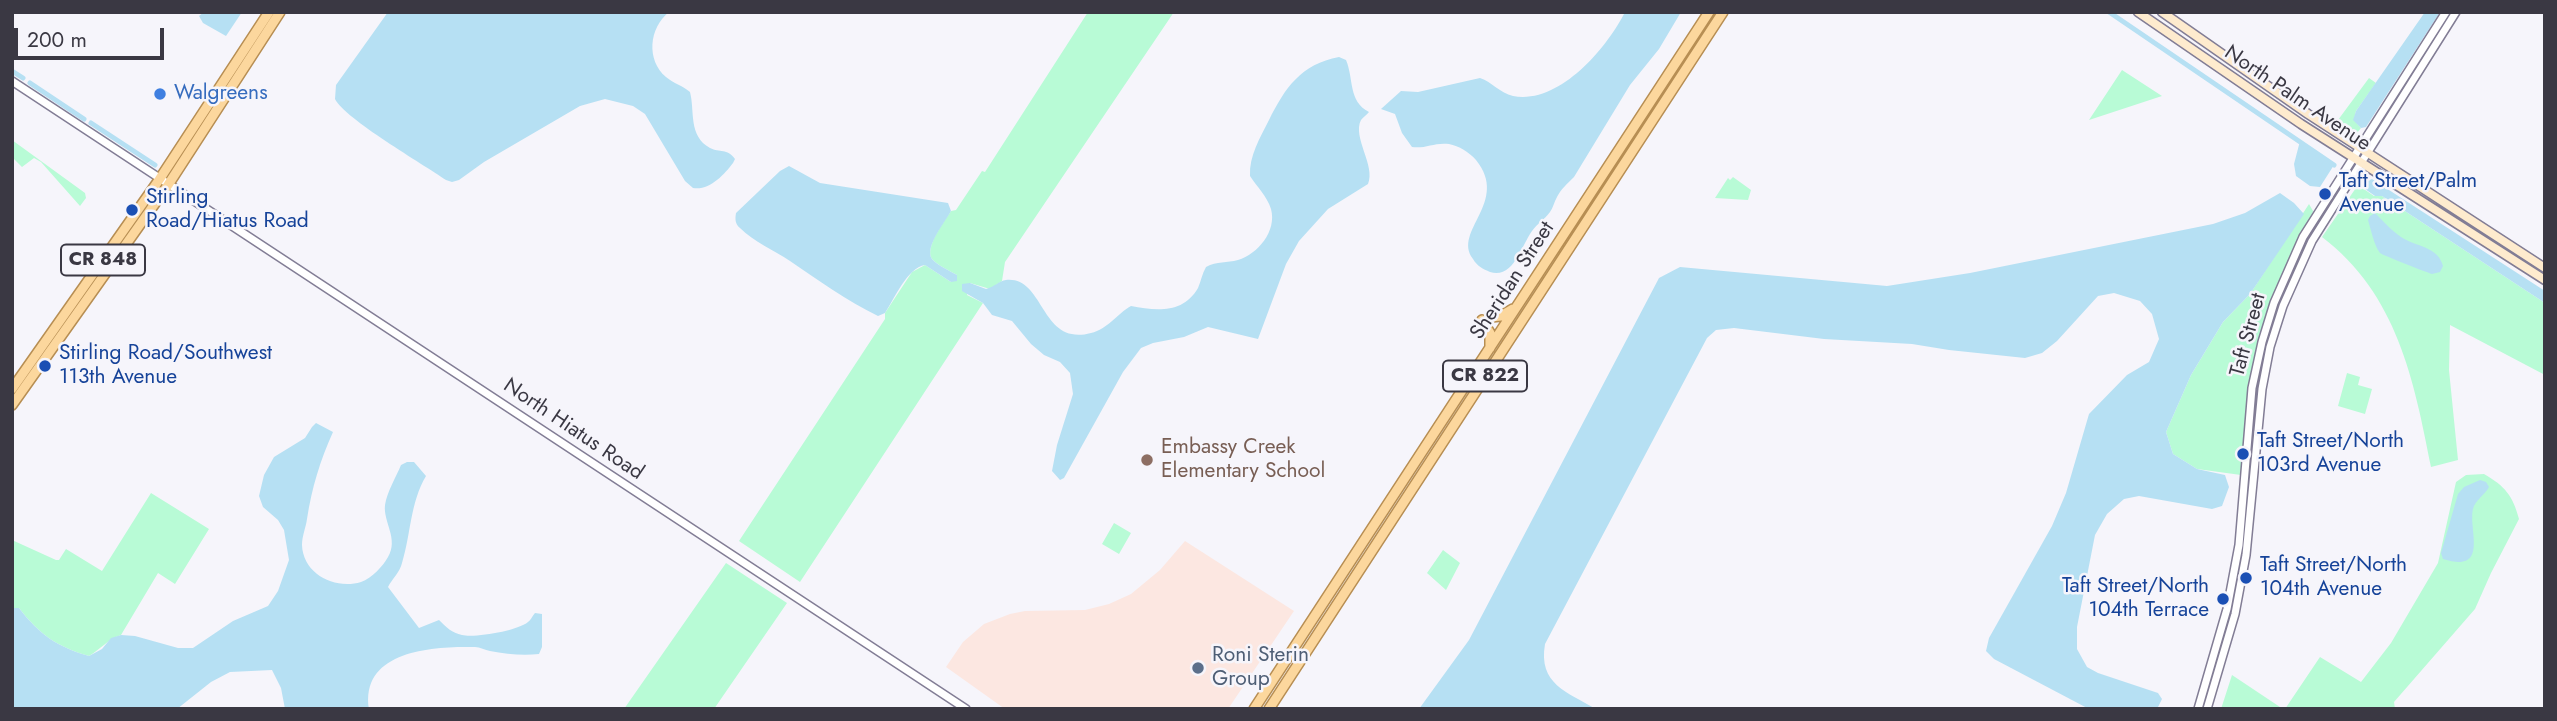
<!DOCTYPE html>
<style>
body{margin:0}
#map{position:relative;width:2557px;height:721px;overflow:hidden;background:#f6f5fb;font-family:Jost,sans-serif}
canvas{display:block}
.frame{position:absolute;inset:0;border:14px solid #3a3843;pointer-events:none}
.scale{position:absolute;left:14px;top:28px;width:150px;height:32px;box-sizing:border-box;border:4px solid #3a3843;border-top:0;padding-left:9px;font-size:21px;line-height:24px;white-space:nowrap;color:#3a3843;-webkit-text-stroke:5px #f6f5fb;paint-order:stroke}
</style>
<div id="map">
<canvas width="2557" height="721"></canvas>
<div class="frame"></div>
<div class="scale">200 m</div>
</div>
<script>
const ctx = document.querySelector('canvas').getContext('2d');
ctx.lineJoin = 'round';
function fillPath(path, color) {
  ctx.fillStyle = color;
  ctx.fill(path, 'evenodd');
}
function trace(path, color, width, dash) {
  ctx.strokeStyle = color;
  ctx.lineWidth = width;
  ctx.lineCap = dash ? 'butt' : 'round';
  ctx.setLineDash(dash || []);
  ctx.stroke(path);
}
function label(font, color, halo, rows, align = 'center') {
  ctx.font = font + ' Jost,sans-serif';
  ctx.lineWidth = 5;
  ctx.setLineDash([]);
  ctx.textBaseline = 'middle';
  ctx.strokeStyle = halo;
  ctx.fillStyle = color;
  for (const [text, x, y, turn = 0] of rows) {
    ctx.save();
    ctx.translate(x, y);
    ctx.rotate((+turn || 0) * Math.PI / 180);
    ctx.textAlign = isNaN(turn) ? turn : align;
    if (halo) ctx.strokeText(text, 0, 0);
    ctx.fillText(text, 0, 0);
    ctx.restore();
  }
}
fillPath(new Path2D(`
 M1185,541l109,70 -66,98h-223l-59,-42 17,-25 21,-18 26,-10 15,-3 60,-1 24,-6 22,-10 29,-24z`), '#fce7e1');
fillPath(new Path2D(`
 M1088,12h86l-169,250 -3,19 -12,8 -20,-6 -3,12 16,8 -183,279 -61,-41 146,-222v-6l27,-41 13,-7 26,17 6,-7c-7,-4 -20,-10 -25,-16 -8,-11 13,-39 19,-48l5,-1 26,-39 3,1z
 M2122,70l40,26 -73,24z
 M2369,78l7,5 -20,28 -2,9 7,8 -4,5 -19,-13z
 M12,140l73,53 1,5 -6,8 -39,-44 -7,-4 -12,9 -10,-10z
 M1733,177l18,13 -3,10 -33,-2 13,-20 2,2z
 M2358,185l16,11h8l163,107v72l-95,-50 -1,45 9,90 -27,7c-17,-87 -34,-173 -109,-230z
 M2309,204l4,7 -1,5c-14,25 -28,50 -38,78 -22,57 -25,121 -33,181l-44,-6 -24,-15 -7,-22 25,-57 32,-53 27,-28z
 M2347,373l13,4 -2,8 14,4 -7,25 -27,-8z
 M2484,474c21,12 29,22 35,45l-28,54 -16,36 -81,93 1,7h-110l35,-52 41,25 30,-39 47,-80 18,-81 10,-7z
 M151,493l58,36 -34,55 -17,-11 -37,62c-13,4 -20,14 -32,21 -32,-9 -50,-22 -70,-48h-7v-68l44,20h3l7,-11 36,22z
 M1114,523l17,10 -12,21 -17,-10z
 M1443,550l17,13 -14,27 -19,-17z
 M726,563l61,40 -73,106h-90z
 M2232,675l51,34h-62z`), '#b8fbd6');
fillPath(new Path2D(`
 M204,12h38l-16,24 -23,-13 -4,-7z
 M388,12h281c-20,16 -23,48 -3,65 8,7 16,8 24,15 5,19 -2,44 20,56 10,5 17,0 25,11l-2,4c-9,12 -24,28 -40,25l-8,-7 -40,-67 -12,-8 -28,-7 -25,7 -96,56 -25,18 -7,2 -6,-2c-23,-16 -101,-61 -111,-81l1,-14z
 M1625,12h56l-22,37 -29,36 -56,92c-7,7 -13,12 -17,20 -3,5 -4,11 -7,15 -5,7 -13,12 -18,19 -11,15 -18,48 -42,41 -7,-3 -13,-6 -17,-13 -21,-28 37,-57 3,-99 -7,-8 -17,-14 -27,-16 -14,-2 -24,5 -37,3l-10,-14 -7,-19 -14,-5 20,-18 17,1 62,-14c12,4 20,15 33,18 46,9 94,-48 112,-84z
 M2425,12h15l-74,115 -5,1 -8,-8 3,-9z
 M1339,57l7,3c8,19 2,41 23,52 -2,3 -6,5 -8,8 -9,17 15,46 7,64l-40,25 -29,32 -13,23 -28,75 -50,-12 -24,10 -31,6 -12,5 -18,24 -59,106 -4,2 -8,-9 5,-26 16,-51 -3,-21 -10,-11 -16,-7 -13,-11 -19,-23 -20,-6 -9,-12 -21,-12v-7l8,-1 16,6c8,-2 13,-8 20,-9 39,-4 34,67 85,53 17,-4 26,-19 40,-27 25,5 52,8 67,-18 3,-7 4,-14 8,-21 11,-6 21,-4 32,-7 20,-6 39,-29 33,-51 -4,-13 -14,-22 -21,-33 -1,-20 10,-38 19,-56 16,-32 32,-56 70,-63z
 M2300,141l34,24 -14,22 -10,-1 -14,-10 -2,-12z
 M789,166l31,17 128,20 3,8c-5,10 -27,36 -19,48 5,6 18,12 25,16v6l-6,1 -26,-17c-18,3 -30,33 -40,48l-7,3c-31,-15 -60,-36 -88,-55 -16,-11 -36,-19 -50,-33 -5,-4 -5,-9 -4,-15l44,-42z
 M2372,179l173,112v12l-163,-107h-7l-10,-7 2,-8z
 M2280,193l14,10 10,11 -54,80 -27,28 -32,53 -25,57 7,22 24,15 28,6 4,12 -7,19 -10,3 -73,-13 -15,3 -17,15 -12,21 -18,92v22l10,18 11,6 60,20 4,6 -5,10h-68l-95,-50 -8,-8 3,-13 63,-112 14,-33 23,-79 38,-39 22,-13 10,-23 -7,-25 -12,-13 -26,-8 -16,3 -41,45 -15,12 -17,5 -76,-8 -37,-6 -88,-5 -90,-11 -18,2 -9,8 -162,306c-7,40 22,48 51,65h-177l50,-69 190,-362 21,-11 207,19 83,-13 243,-49 32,-11z
 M2375,213c8,8 17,18 26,24 15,10 37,9 42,29l-3,6 -8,2c-6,-2 -50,-19 -52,-21 -6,-8 -9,-23 -12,-33l2,-4z
 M316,423l17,9c-13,29 -21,55 -26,87 -1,8 -5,17 -5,26 1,29 33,45 59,37 11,-4 22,-16 27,-25 11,-18 -5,-35 -3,-52 2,-13 11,-28 16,-40l6,-3h7l12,14c-16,27 -15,58 -24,87 -2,9 -10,16 -14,24l31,41 20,-8c7,7 13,13 23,15 13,3 55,-4 66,-13 3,-2 4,-6 7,-9l7,1v33l-3,7c-16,2 -33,0 -49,-3 -5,-1 -10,-4 -15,-4 -41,-1 -115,3 -106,62h-84l-4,-21 -9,-18 -42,2 -19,10 -34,27h-165v-101h7c20,26 38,39 70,48l13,-7 9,-11 10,-3 14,1 43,12h15l40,-27 35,-15 10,-15 11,-31 -5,-30 -6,-10 -15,-13 -4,-11 5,-21 10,-18 31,-19 7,-11z
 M2480,480l6,2 3,5c-4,8 -14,13 -16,22 -5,20 17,65 -30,50l-2,-6 17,-59 6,-7z`), '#b6e0f3');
trace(new Path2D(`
 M2109,12l225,153
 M12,71l11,7
 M30,83l54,36
 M91,123l64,42`), '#b6e0f3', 5);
const tertiary = new Path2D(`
 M12,81l954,628
 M2198,709l29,-100 12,-64 13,-157 10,-46 12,-39 29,-66 143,-225
 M2207,709l28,-95 11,-59 16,-166 8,-42 13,-41 29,-65 144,-229`);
const secondary = new Path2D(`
 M2138,12l163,112 244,156
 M2162,12l146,102 237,154`);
const primary = new Path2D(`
 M1491,317l10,-1 12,-7
 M1482,320l8,13v15
 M12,389l147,-209 110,-168
 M12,405l156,-220 112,-173
 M1254,709l455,-697
 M1269,709l454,-697`);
trace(tertiary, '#827d95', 10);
trace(secondary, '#827d95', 11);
trace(primary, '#b78e53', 12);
trace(tertiary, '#fff', 7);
trace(secondary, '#feebce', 8);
trace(primary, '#fcd79d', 9);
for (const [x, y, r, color] of [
 [160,94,7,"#3f7fe0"],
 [2325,194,7,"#1a4fb4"],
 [132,210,7,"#1a4fb4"],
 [45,366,7,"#1a4fb4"],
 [2243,454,7,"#1a4fb4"],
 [1147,460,7,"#8d6e63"],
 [2246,578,7,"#1a4fb4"],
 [2223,599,7,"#1a4fb4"],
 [1198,668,7,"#5c6f8a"]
]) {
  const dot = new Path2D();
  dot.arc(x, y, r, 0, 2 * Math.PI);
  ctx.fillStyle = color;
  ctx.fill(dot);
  trace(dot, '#f6f5fb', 2.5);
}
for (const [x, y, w] of [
 [103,260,84],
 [1485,376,84]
]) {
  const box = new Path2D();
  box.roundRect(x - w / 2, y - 15.5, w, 31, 5);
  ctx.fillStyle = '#f6f5fb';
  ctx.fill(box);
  trace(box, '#3a3843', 2);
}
label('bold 19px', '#3a3843', null, [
 ["CR 848",103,260],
 ["CR 822",1485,376]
]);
label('21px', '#366cbe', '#f6f5fb', [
 ["Walgreens",174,94]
], 'left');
label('21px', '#3a3843', '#f6f5fb', [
 ["North Palm Avenue",2297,99,34],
 ["Sheridan Street",1513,281,-57],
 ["Taft Street",2249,335,-75],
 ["North Hiatus Road",573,430,34]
]);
label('21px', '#164399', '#f6f5fb', [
 ["Taft Street/Palm",2339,182],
 ["Avenue",2339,206],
 ["Stirling",146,198],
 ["Road/Hiatus Road",146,222],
 ["Stirling Road/Southwest",59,354],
 ["113th Avenue",59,378],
 ["Taft Street/North",2257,442],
 ["103rd Avenue",2257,466],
 ["Taft Street/North",2260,566],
 ["104th Avenue",2260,590],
 ["Taft Street/North",2209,587,"right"],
 ["104th Terrace",2209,611,"right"]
], 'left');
label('21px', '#785e54', '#f6f5fb', [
 ["Embassy Creek",1161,448],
 ["Elementary School",1161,472]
], 'left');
label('21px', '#4e5e75', '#f6f5fb', [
 ["Roni Sterin",1212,656],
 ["Group",1212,680]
], 'left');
</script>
